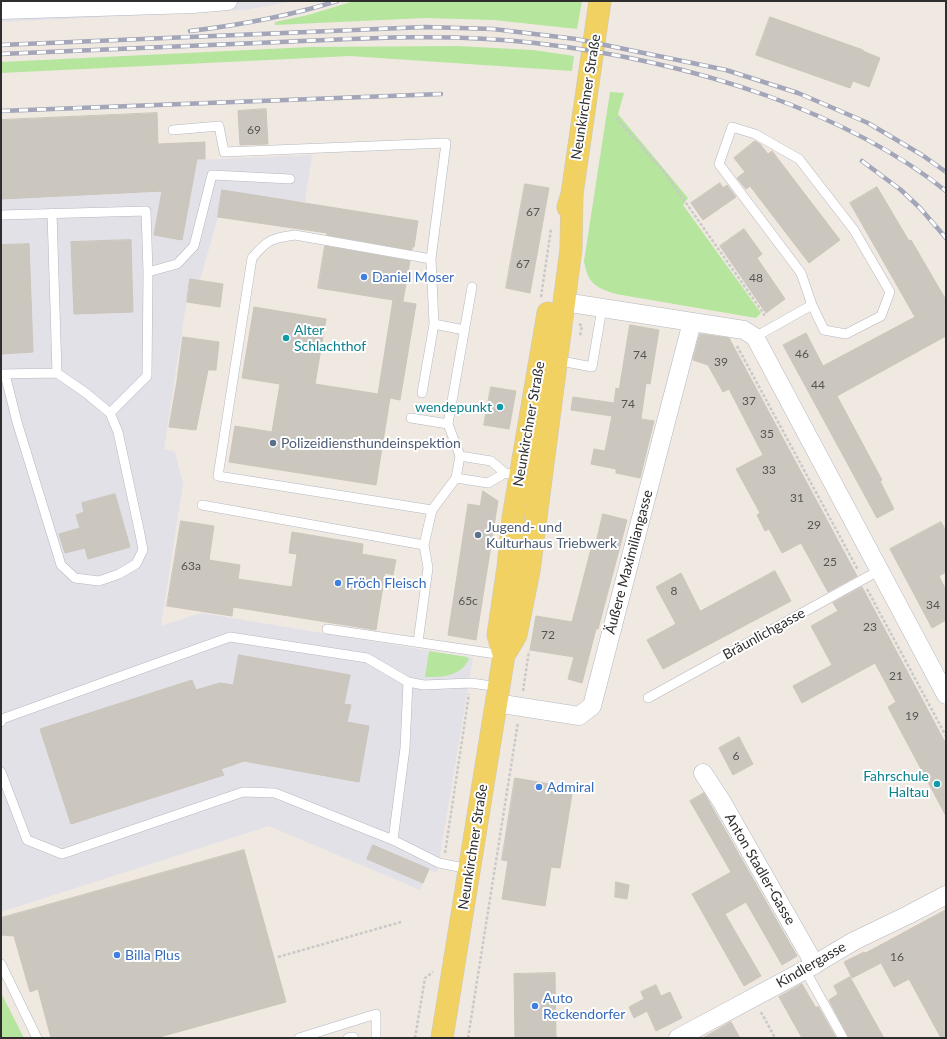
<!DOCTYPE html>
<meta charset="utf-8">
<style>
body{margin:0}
#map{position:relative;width:947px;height:1039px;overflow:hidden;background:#efe9e1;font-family:Lato,sans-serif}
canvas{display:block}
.frame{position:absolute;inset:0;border:2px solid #2e2e2e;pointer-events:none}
</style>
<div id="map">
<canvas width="947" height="1039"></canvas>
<div class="frame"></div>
</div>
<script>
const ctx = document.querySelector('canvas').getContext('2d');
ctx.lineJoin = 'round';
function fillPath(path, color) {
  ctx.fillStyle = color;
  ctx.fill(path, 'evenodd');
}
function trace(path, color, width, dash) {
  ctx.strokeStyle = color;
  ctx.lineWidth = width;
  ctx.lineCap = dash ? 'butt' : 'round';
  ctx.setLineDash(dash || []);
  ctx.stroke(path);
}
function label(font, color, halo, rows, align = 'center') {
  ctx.font = font + ' Lato,sans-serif';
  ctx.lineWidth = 4;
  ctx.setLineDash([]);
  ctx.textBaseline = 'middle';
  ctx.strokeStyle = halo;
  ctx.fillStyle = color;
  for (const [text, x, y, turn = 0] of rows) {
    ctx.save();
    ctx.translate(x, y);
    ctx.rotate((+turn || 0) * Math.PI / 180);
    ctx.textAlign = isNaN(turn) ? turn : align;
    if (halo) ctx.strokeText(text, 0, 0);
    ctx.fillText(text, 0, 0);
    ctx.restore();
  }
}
fillPath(new Path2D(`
 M1,1h294l-50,9 -244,12z
 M312,155l-7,47 -8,-1 -4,27 -75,-11 -18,63 -10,-1 -26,170 11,3 8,32 -22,142 40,-13 272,45 -36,215 -8,-3 -9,20 -151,-64 -268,86v-744z`), '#e3e1e8');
fillPath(new Path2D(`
 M354,1h228l-5,28 -83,-9 -69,-2 -150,7v-3l33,-7z
 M457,46l76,4 41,6 -2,15 -222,-15 -349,17v-11l309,-15z
 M610,92l14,1 -6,21 70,84 -5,7 78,108 -5,5 -140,-24c-22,-7 -28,-11 -32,-33z
 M429,651l38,6 2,2c-9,18 -26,18 -44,18z
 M1,993l23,45h-23z`), '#b6e59e');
const building = new Path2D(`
 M770,17l93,33v1l17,7 -11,29 -16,-6 -3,7 -94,-33z
 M266,109l2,35 -28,1 -2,-34z
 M157,113l1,31 47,-2v17h-8l-15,81 -28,-5 8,-44 -161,8v-79z
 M755,141l5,3 8,10 4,-3 68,89 -31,23 -59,-77 -4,3 -9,-11 8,-6 -11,-14z
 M720,183l3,5 4,-3 9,12 -33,23 -12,-17z
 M525,184l24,4 -19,105 -24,-5z
 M877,187l32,54 2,-1 35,60v36l-109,60 45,84 -2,1 14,28 -17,9 -94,-173 23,-12 17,33 92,-49 -65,-114z
 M222,190l196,31 -4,26h-2v3l-85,-15v-2l-109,-16z
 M744,229l18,25 -5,4 28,41 -19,14 -46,-67z
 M131,240l2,72 -59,2 -3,-72z
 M29,244l4,108 -32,2v-109z
 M325,246l85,15 -7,40h-5l18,3 -16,96 -10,-2 -14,87 -147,-23 6,-36 37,6 8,-48 -38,-6 12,-71 72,12 -11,65 63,10 15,-94 -75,-12z
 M190,279l33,5 -3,23 -33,-5z
 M630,325l29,5 -9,54 -4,-1 -5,36 13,2 -14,57 -24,-5v-4l-25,-5 3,-15 11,2 7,-35 -41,-6 2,-13 41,6 2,-15 3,1z
 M700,334l29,4 128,238 -29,16 -27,-49 -19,10 -13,-24 -4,2 -8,-16 3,-2 -24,-44 27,-14 -34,-66 -6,3 -15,-27 -15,-5z
 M183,337l36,5 -3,28h-8l-12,60 -27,-3 8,-46z
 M491,387l25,4 -7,38 -25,-4z
 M483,491l15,10 -22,139 -28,-5 20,-131 12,2z
 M115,494l15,53 -42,12 -3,-11 -20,5 -6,-19 21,-6 -4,-13 8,-3 -2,-9z
 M603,514l24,6 -29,109h-2l-14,54 -14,-4 6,-22 -44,-7 6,-34 36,6 19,-73 3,1z
 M181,521l33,5 -5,34 31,5 -2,14 54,8 5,-33 -8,-1 3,-21 71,12 -1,10 34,6 -3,15 -8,-2 -9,57 -143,-23 -1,9 -65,-10z
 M941,522l5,9v41l-7,4 7,14v30l-14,8 -42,-79z
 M775,571l16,30 -128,68 -16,-29 29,-16 -20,-37 25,-14 19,38z
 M862,587l84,157v72l-58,-109 8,-5 -21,-39 -73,40 -9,-17 39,-21 -21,-39 27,-15 -5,-8z
 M239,655l111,20 -6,29 7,1 -4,17 22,4 -10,56 -115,-21 -23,8 3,6 -153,49 -31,-95 152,-49 4,10 24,-7 13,2z
 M739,737l14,27 -20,11 -14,-27z
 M515,778l58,10 -13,80 -9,-1 -6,39 -43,-7 6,-38 -6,-1z
 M704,793l93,163 -15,9 -36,-63 -21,12 36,62 -17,10 -52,-92 39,-22 -41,-71z
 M373,845l56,24 -6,14 -56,-24z
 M244,850l42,152 -130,36h-105l-13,-49 -8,3 -16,-56 -13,-1v-17z
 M616,882l13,3 -2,14 -12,-2z
 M946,910v128h-5l-32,-59 -15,8 -13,-24 -29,15 -8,-16 20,-10 1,1z
 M555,973l1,65h-41l-1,-64z
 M850,977l21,38 13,23h-35l-20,-38 9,-6 -4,-8z
 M802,984l14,24 2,-2 18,32h-34l-23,-41z
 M656,985l5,11 9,-4 12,26 -26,13 -9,-20 -13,7 -5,-11 15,-8 -3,-7z
 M731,1022l9,16h-37z`);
fillPath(building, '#cbc7bf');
trace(building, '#cbc5ba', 1);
const lane = new Path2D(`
 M173,130l46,-4 5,26 222,-9 -15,116 3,65 -12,69
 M1,215l145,-4 2,61 -1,104 -37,37
 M431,259l-136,-24c-23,3 -28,5 -43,23l-34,218 214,34
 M148,272l29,-8 17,-18 18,-71 78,4
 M434,324l30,6
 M755,337l57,-32 -11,-32 -82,-109 13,-37 23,7 44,25 55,71 36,62 -9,24 -35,18 -22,-4 -12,-25
 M556,360l36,7 10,-59
 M1,374l56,-1 -5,-160
 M5,374l12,48 44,143 14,13 24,3 20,-7 17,-10 7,-14 -3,-16 -22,-102 -8,-19 -24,-20 -29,-20
 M411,418l37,6
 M460,456l31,5 14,12 16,3
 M456,478l32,5 17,-10
 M202,505l222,40
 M327,629l176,26
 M418,642l10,-74 -4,-23 8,-35 24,-32 4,-22 -12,-32 24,-137
 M648,698l232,-128
 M1,722l1,-3 228,-82 137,21 41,24 16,3 47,-2 28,4
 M1,772l26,68 35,14 181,-62 32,1 118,47 46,23 30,6
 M393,840l12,-92 3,-66
 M1,964l36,74
 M805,970l38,68
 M299,1038l77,-24v24
 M348,1038l5,-1 1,1`);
const street = new Path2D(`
 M1,10l192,-6 35,-3
 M564,302l180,28 11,7 191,358
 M496,703l83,13 13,-10 100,-384
 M703,773l19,29 93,163
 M678,1038l127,-68 49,-29 54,-26 38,-20`);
const primary = new Path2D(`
 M568,207l4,-13 28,-193
 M504,655l-6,-20 10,-68 5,-49 35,-205
 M442,1038l62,-383 12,-20 13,-64 42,-322 1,-55`);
trace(lane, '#b4b7c1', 10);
trace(street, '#b4b7c1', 19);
trace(primary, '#c9c9c9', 23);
trace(new Path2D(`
 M616,118l49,55 99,141v4
 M541,297l10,-68
 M579,324l3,2 -2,10
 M737,346l121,224
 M867,589l79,147
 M523,691l6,-40
 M445,853l24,-159
 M278,957l123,-35
 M761,1012l14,26
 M415,1038l10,-60 8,-6
 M468,1038l50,-316`), '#c9c9c9', 2.5, [3, 2]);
trace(lane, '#fff', 9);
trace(street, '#fff', 18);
trace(primary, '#f2d163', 22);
const rail = new Path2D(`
 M190,31c50,-6 99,-15 147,-30
 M1,45l424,-18 68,2 83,10 150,31 72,23 70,30 54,32 24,17
 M1,54c93,-4 186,-8 279,-12 85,-4 171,-9 255,1 78,9 156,26 230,52 64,23 127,53 181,96
 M1,111l440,-17
 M862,161l39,29 19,18 26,30`);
trace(rail, '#a3a6b8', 4.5);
trace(rail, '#fff', 3, [9]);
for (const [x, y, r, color] of [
 [364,277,4,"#3f7fe0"],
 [286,338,4,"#0f9aa8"],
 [500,407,4,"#0f9aa8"],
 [273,443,4,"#5c6f8a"],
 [478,535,4,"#5c6f8a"],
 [338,583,4,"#3f7fe0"],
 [937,784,4,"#0f9aa8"],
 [539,787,4,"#3f7fe0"],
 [117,955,4,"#3f7fe0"],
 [535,1006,4,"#3f7fe0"]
]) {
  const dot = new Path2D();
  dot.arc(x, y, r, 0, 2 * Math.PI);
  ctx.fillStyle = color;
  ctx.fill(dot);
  trace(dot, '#fff', 1.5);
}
label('12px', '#555452', null, [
 ["69",254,130],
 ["67",533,212],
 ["67",523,264],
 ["48",756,278],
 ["46",802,354],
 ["74",640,355],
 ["39",721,362],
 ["44",818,385],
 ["37",749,401],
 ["74",628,404],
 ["35",767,434],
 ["33",769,470],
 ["31",797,498],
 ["29",814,525],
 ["25",830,562],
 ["63a",191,566],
 ["8",674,591],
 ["65c",468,601],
 ["34",933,605],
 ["23",870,627],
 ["72",548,635],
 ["21",896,676],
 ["19",912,716],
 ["6",736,756],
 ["16",897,957]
]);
label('14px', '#2e2e2e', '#fff', [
 ["Neunkirchner Straße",586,97,-81],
 ["Neunkirchner Straße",529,424,-80],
 ["Äußere Maximiliangasse",629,562,-75],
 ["Bräunlichgasse",764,634,-29],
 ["Neunkirchner Straße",473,847,-81],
 ["Anton Stadler-Gasse",760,869,60],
 ["Kindlergasse",811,965,-30]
]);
label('14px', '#366cbe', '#fff', [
 ["Daniel Moser",372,277],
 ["Fröch Fleisch",346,583],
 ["Admiral",547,787],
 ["Billa Plus",125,955],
 ["Auto",543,998],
 ["Reckendorfer",543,1014]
], 'left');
label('14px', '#0d838f', '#fff', [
 ["Alter",294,330,"left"],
 ["Schlachthof",294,346,"left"],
 ["wendepunkt",492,407],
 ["Fahrschule",929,776],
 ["Haltau",929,792]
], 'right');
label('14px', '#4e5e75', '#fff', [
 ["Polizeidiensthundeinspektion",281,443],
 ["Jugend- und",486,527],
 ["Kulturhaus Triebwerk",486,543]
], 'left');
</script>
